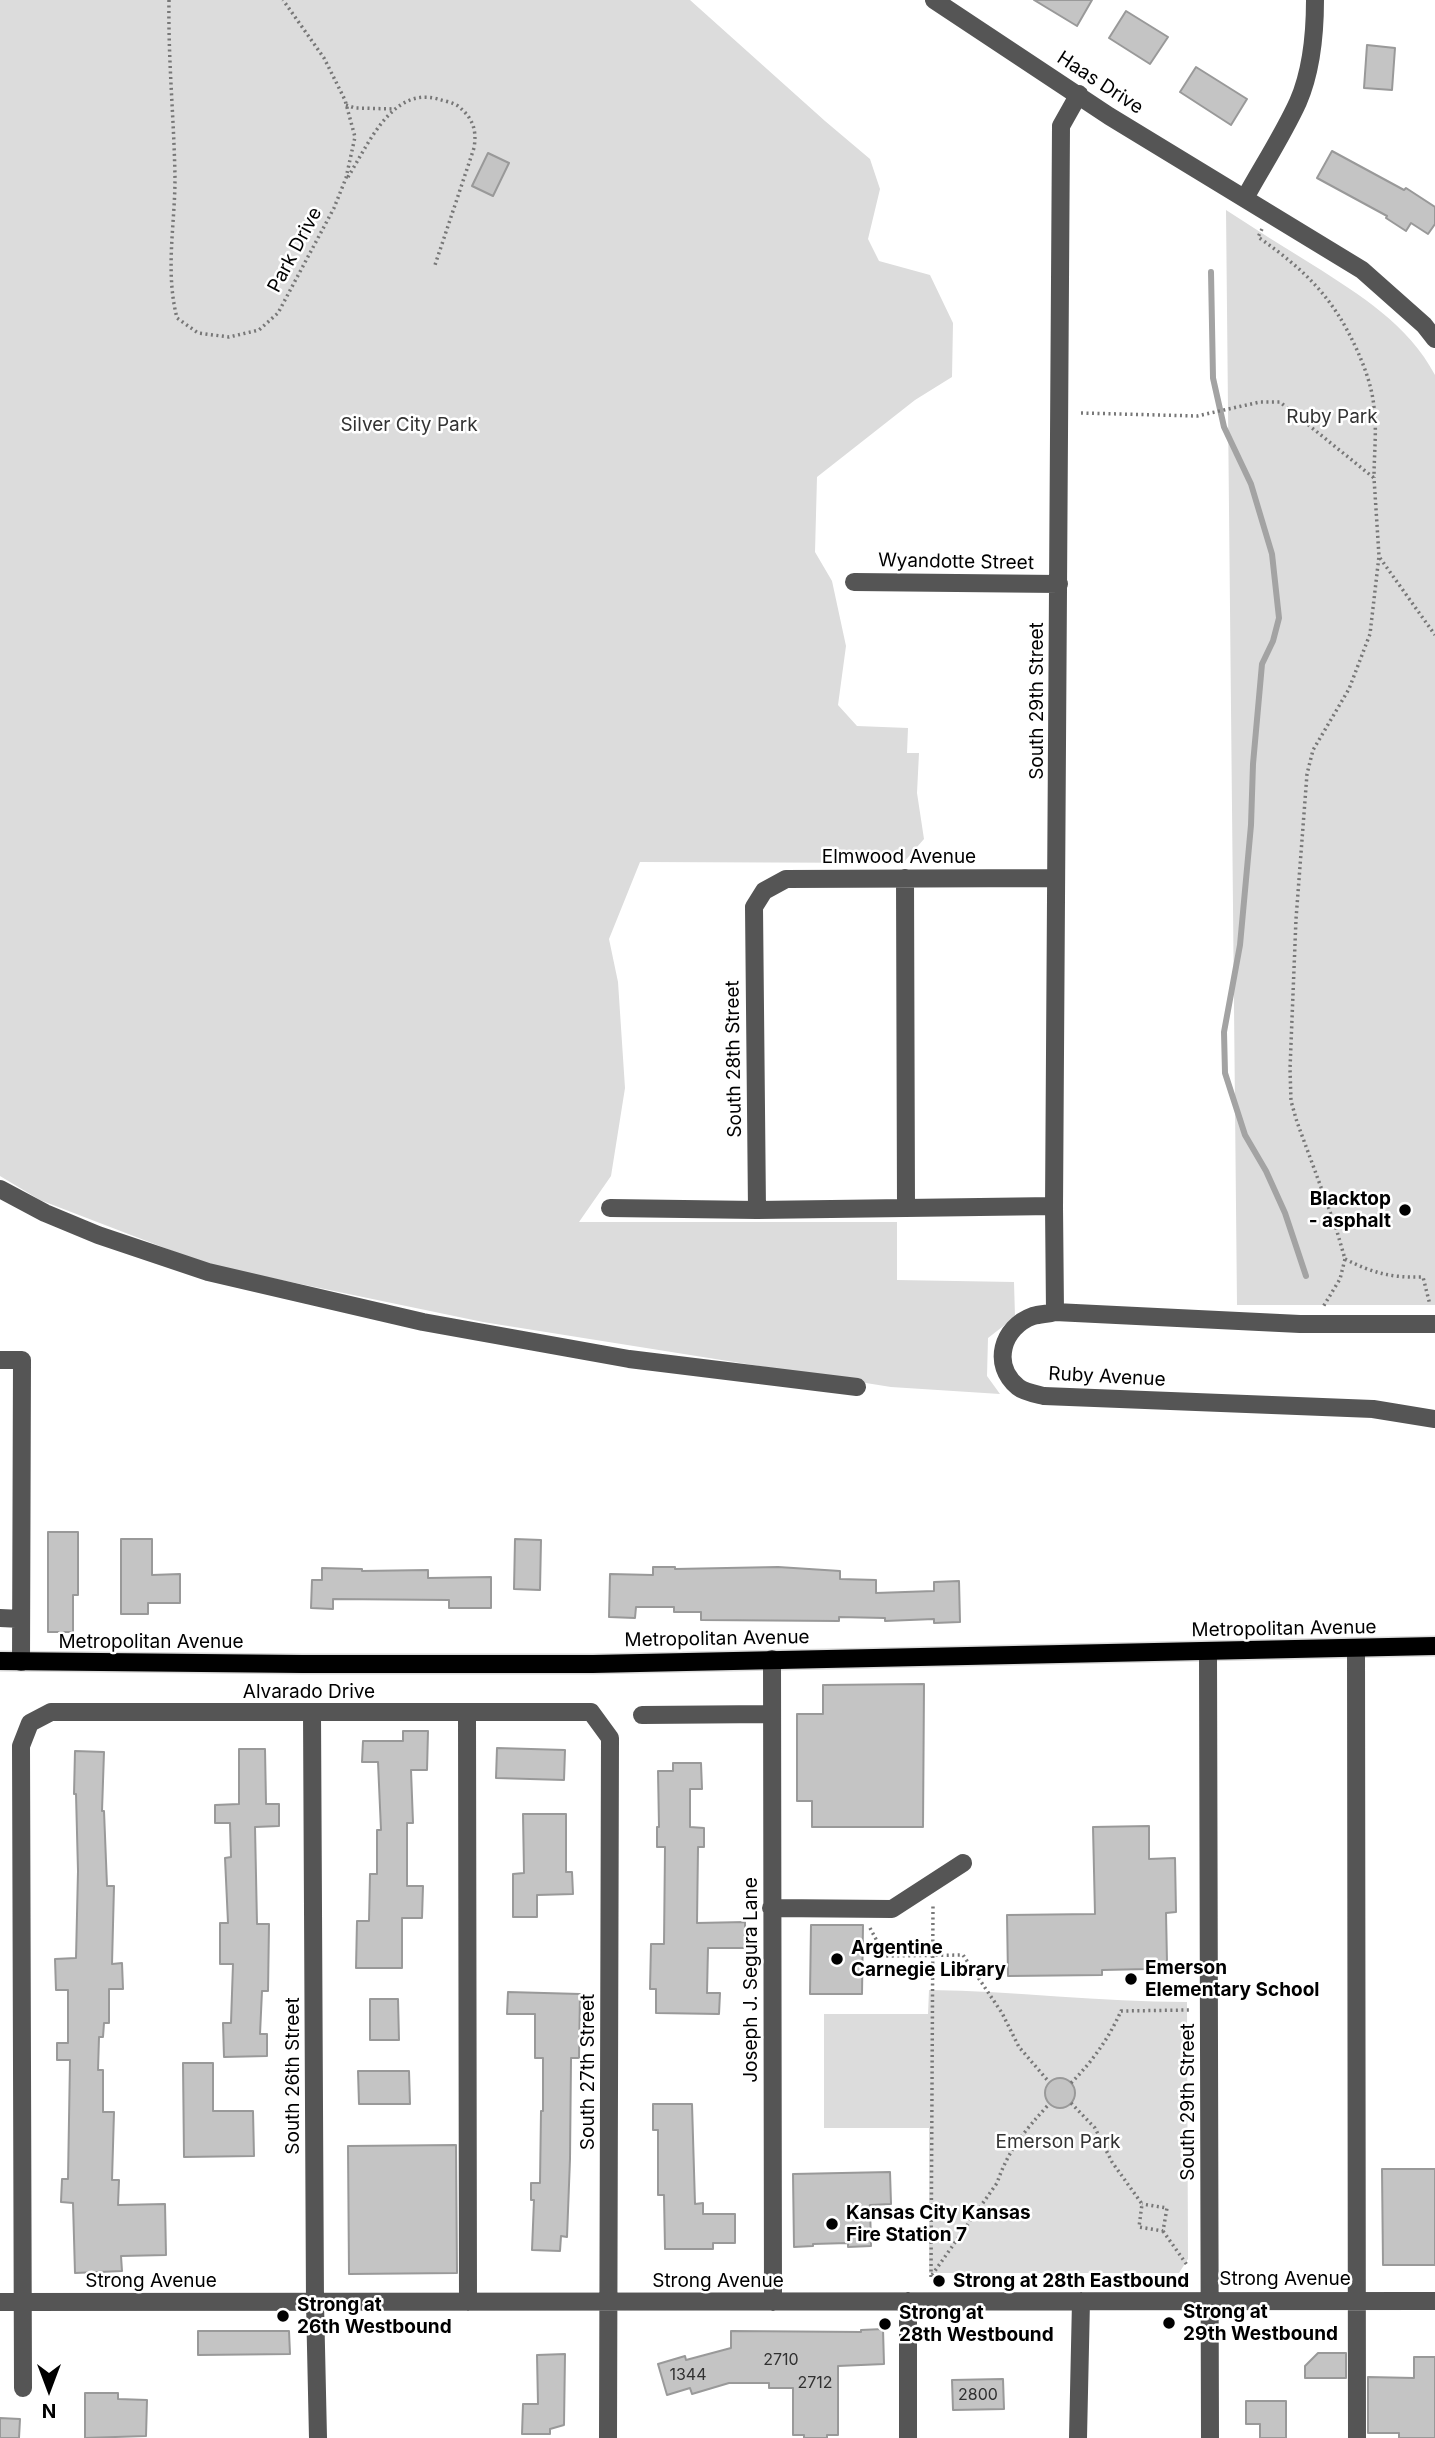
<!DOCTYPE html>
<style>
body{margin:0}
#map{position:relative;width:1435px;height:2438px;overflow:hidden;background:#fff;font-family:Inter,sans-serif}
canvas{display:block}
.north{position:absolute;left:14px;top:2354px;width:70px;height:70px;-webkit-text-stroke:5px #fff;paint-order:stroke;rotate:180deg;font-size:19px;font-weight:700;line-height:28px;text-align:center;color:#000}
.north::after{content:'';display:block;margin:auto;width:24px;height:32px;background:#000;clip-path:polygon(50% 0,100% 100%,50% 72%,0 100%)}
</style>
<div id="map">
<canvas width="1435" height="2438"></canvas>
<div class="north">N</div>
</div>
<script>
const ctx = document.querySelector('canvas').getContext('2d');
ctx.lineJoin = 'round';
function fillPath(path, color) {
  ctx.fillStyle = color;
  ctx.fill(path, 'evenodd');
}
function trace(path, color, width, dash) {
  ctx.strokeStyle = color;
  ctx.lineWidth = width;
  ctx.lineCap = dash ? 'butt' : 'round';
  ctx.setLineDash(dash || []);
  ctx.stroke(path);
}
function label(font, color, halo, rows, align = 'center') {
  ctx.font = font + ' Inter,sans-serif';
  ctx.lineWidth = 5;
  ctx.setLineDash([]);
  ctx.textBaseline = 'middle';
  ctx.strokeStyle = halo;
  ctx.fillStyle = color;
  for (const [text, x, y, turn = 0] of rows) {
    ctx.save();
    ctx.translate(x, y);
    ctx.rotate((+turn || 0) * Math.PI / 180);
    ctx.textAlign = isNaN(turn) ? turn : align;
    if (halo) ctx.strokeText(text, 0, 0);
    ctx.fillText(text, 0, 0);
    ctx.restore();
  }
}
fillPath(new Path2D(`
 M0,0h690l135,121 45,38 10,30 -12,50 11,22 51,14 23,48 -1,54 -37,23 -98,77 -2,75 17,29 14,65 -8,59 19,21 51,2 -1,25h12l-2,40 7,46 -21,24 -263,-1 -31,77 9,43 7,106 -14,88 -32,46h318v58l117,2 1,35 -27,21 -1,38 13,18 -109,-7 -408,-65 -274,-57 -169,-65 -40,-24z
 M1226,210c29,19 58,37 87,55 47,30 95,59 122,110v930h-198z
 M929,1990c86,1 171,12 258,12l1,257 -9,14h-250v-145h-105v-114h104z`), '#dcdcdc');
trace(new Path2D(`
 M1211,272l2,106 11,49 27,57 21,70 7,64 -6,23 -11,23 -9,100 -2,61 -11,120 -16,87 1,41 20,62 21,36 19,42 21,63`), '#a3a3a3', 6);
const building = new Path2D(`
 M1034,0h58l-15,26z
 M1126,11l42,26 -18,27 -41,-26z
 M1367,45l28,3 -3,42 -28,-2z
 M1196,67l51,32 -16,26 -51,-33z
 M1332,151l72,39 2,-2 29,19v17l-7,10 -17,-11 -5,8 -20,-13 1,-2 -70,-38z
 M488,153l21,10 -16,33 -21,-10z
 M48,1532h30v63h-5v37h-25z
 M121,1539h31v36l28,-1v29h-32v11h-27z
 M515,1539l26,1 -1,50 -26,-1z
 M653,1567h22v2l103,-2 62,4v8l36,1v13l58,-2v-9l25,-1 1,41 -26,1v-4l-49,2v-3l-46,-1v4l-138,-1v-8h-27v-5h-38l-1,11 -26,-1 1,-43 43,1z
 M322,1568l40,1v2l66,-1v8l63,-1v31h-42v-8l-116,-1v10l-22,-1 1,-28h10z
 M924,1684l-1,143h-111v-26h-15v-87h26v-29z
 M403,1731h25l-1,39h-16l2,53h-6v63h16l-1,32h-20v50h-46l1,-47h12l1,-47h7v-44h4l-3,-68h-16l1,-21h40z
 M497,1748l68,2 -1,30 -68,-2z
 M239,1749h26l1,55h13v22l-24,1 2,97h12l-1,67h-6l-2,43h7v22l-43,1 -1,-34h8l2,-59h-13v-41h8l-3,-65 6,-1 -1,-34h-15v-18l24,-1z
 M75,1751l29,1 -2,59h2l3,75h7l-2,78 10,-1 1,26h-14v34h-5l-1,14h-4l-1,33h5v42h11l-2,68h7l-1,25 47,-1 1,51 -45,1 1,15 -47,2 -2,-70 -12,-1 1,-23h6l2,-119h-13v-17h11v-53h-12l-1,-31 21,-1 2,-87 -2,-77h-2z
 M673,1763h28l1,26h-12v38l14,1v19h-6l-1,76 48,-1v26h-37l-1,45h13l-1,21 -63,-1v-24h-6l1,-45h13l1,-97h-8v-20h2l-1,-56h15z
 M523,1814h43v58h6l1,22 -36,1v22h-24v-43l11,-1z
 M1149,1826v33l26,-1 1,54 -10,1 1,49h-19v7l-46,1v5l-94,1 -1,-61 88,-1 -2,-87z
 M811,1925h52l-1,69h-52z
 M508,1992l72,2 -1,64h-8l-1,101 -3,78 -6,-1 -1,15 -28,-1 2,-50h-3v-17h9l1,-72h2v-53h-8v-44h-28z
 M370,1999h28l1,41h-29z
 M183,2063h30v48h40l1,45 -70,1z
 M358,2071h51l1,33h-51z
 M1045 2093a15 15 0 1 1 30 0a15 15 0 1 1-30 0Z
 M653,2104h39l3,100 8,-1v11h32v29h-22v6h-48l-1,-54h-6v-65h-5z
 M456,2145l1,128 -108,1 -1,-128z
 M1382,2169h53v96h-52z
 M890,2172l1,32 -21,1 1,41 -23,1v-4l-35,1v2l-19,1 -1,-73z
 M883,2329l1,35 -46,2v69h-11v3h-23v-3h-11v-47h-24v-5h-40l-37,11 -2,-6 -23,7 -9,-31 27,-8 1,4 45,-12v-17l130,1v-2z
 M198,2331h91l1,23 -92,1z
 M1318,2353h28v25h-41v-12z
 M565,2354l-1,71 -14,4v5h-28l1,-30h15l-1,-49z
 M1414,2357h21v81h-36v-5h-31v-56l46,1z
 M1003,2379l1,30 -51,1 -1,-30z
 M85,2393h33v6l29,1 -1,36 -61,2z
 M1246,2401h40v37h-26v-14h-14z
 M0,2418l20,1 -1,19h-19z`);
fillPath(building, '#c4c4c4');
trace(building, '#999', 2);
const major = new Path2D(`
 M0,1661l302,3h291l842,-18`);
trace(major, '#dbdbdb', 21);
trace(new Path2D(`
 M169,0c-1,60 5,118 6,178 0,47 -10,93 2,140l21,15 31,4 30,-7 19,-17 56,-105 12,-30 9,-41 -10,-37 -21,-42 -41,-58
 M346,105l9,3 40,1
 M348,177c20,-32 44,-91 90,-78 6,2 14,3 20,7 15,12 19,24 16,42l-40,120
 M1262,229l-4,8c47,33 75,60 99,113 8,18 15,37 17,57 3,23 0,47 0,71
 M1081,413l116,3 63,-14h20l94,76 5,78 -9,78 -21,55 -36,61 -6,24 -11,145 -6,150 1,32 6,21 39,106 9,31 -5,20 -17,28
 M1380,558l55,77
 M1345,1259c28,14 46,19 78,18l7,28
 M870,1928l15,28 78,-1 39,58 17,34 30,35
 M1071,2083c21,-21 38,-45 50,-72l68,-1
 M1071,2103l24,25 17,34 30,42 -3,23 24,4 4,-23 -25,-4
 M1163,2231l24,34
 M932,2275l65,-92c12,-35 28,-52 52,-79
 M931,2277l2,-373`), '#777', 3.5, [2, 3.5]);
trace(new Path2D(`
 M934,0l175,116 253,154 62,55 11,14
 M1245,198c17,-31 38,-63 53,-96 14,-32 17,-68 17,-102
 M854,582l205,2
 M905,878l1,330
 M0,1189l45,24 53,22 110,37 215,50 206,37 228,28
 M610,1208l147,2 297,-4
 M757,1210l-3,-303 10,-16 22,-12 270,-1
 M1055,1312l-1,-106 7,-1080 18,-32
 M1435,1324h-135l-245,-12c-7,2 -15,2 -22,4 -31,11 -42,49 -15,71 6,5 18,7 26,9l329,13 62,10
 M0,1360h22l-1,302
 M0,1618l21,1
 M1356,1648l1,790
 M1208,1653l2,785
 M772,1659l1,643
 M312,1713l3,589 3,136
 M467,1713l1,589
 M642,1715l130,-1
 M771,1908l121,1 71,-46
 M908,2301v137
 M0,2302l1435,-1
 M23,2388l-2,-642 9,-23 21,-11h540l19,26 -2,700
 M1078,2438l3,-137`), '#555', 18);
trace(major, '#000', 18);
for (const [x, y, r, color] of [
 [1405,1210,7,"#000"],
 [837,1959,7,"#000"],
 [1131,1979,7,"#000"],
 [832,2224,7,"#000"],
 [939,2281,7,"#000"],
 [283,2316,7,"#000"],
 [1169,2323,7,"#000"],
 [885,2324,7,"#000"]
]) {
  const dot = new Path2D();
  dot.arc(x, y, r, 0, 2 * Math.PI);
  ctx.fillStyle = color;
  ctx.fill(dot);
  trace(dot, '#fff', 2.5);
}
label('16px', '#313131', null, [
 ["2710",781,2360],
 ["1344",688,2375],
 ["2712",815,2383],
 ["2800",978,2395]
]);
label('19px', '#000', '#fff', [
 ["Haas Drive",1100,83,33],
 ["Park Drive",295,250,-62],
 ["Wyandotte Street",956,562,1],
 ["South 29th Street",1037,701,-90],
 ["Elmwood Avenue",899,857],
 ["South 28th Street",734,1059,-91],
 ["Ruby Avenue",1107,1377,3],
 ["Metropolitan Avenue",1284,1629,-1],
 ["Metropolitan Avenue",717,1639,-1],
 ["Metropolitan Avenue",151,1642],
 ["Alvarado Drive",309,1692],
 ["Joseph J. Segura Lane",751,1980,-90],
 ["South 27th Street",588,2072,-90],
 ["South 26th Street",293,2076,-90],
 ["South 29th Street",1188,2102,-90],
 ["Strong Avenue",1285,2279],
 ["Strong Avenue",151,2281],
 ["Strong Avenue",718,2281]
]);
label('19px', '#333', '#fff', [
 ["Ruby Park",1332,417],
 ["Silver City Park",409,425],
 ["Emerson Park",1058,2142]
]);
label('bold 19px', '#000', '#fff', [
 ["Blacktop",1391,1199,"right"],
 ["- asphalt",1391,1221,"right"],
 ["Argentine",851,1948],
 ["Carnegie Library",851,1970],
 ["Emerson",1145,1968],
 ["Elementary School",1145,1990],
 ["Kansas City Kansas",846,2213],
 ["Fire Station 7",846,2235],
 ["Strong at 28th Eastbound",953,2281],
 ["Strong at",297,2305],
 ["26th Westbound",297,2327],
 ["Strong at",1183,2312],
 ["29th Westbound",1183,2334],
 ["Strong at",899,2313],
 ["28th Westbound",899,2335]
], 'left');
</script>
